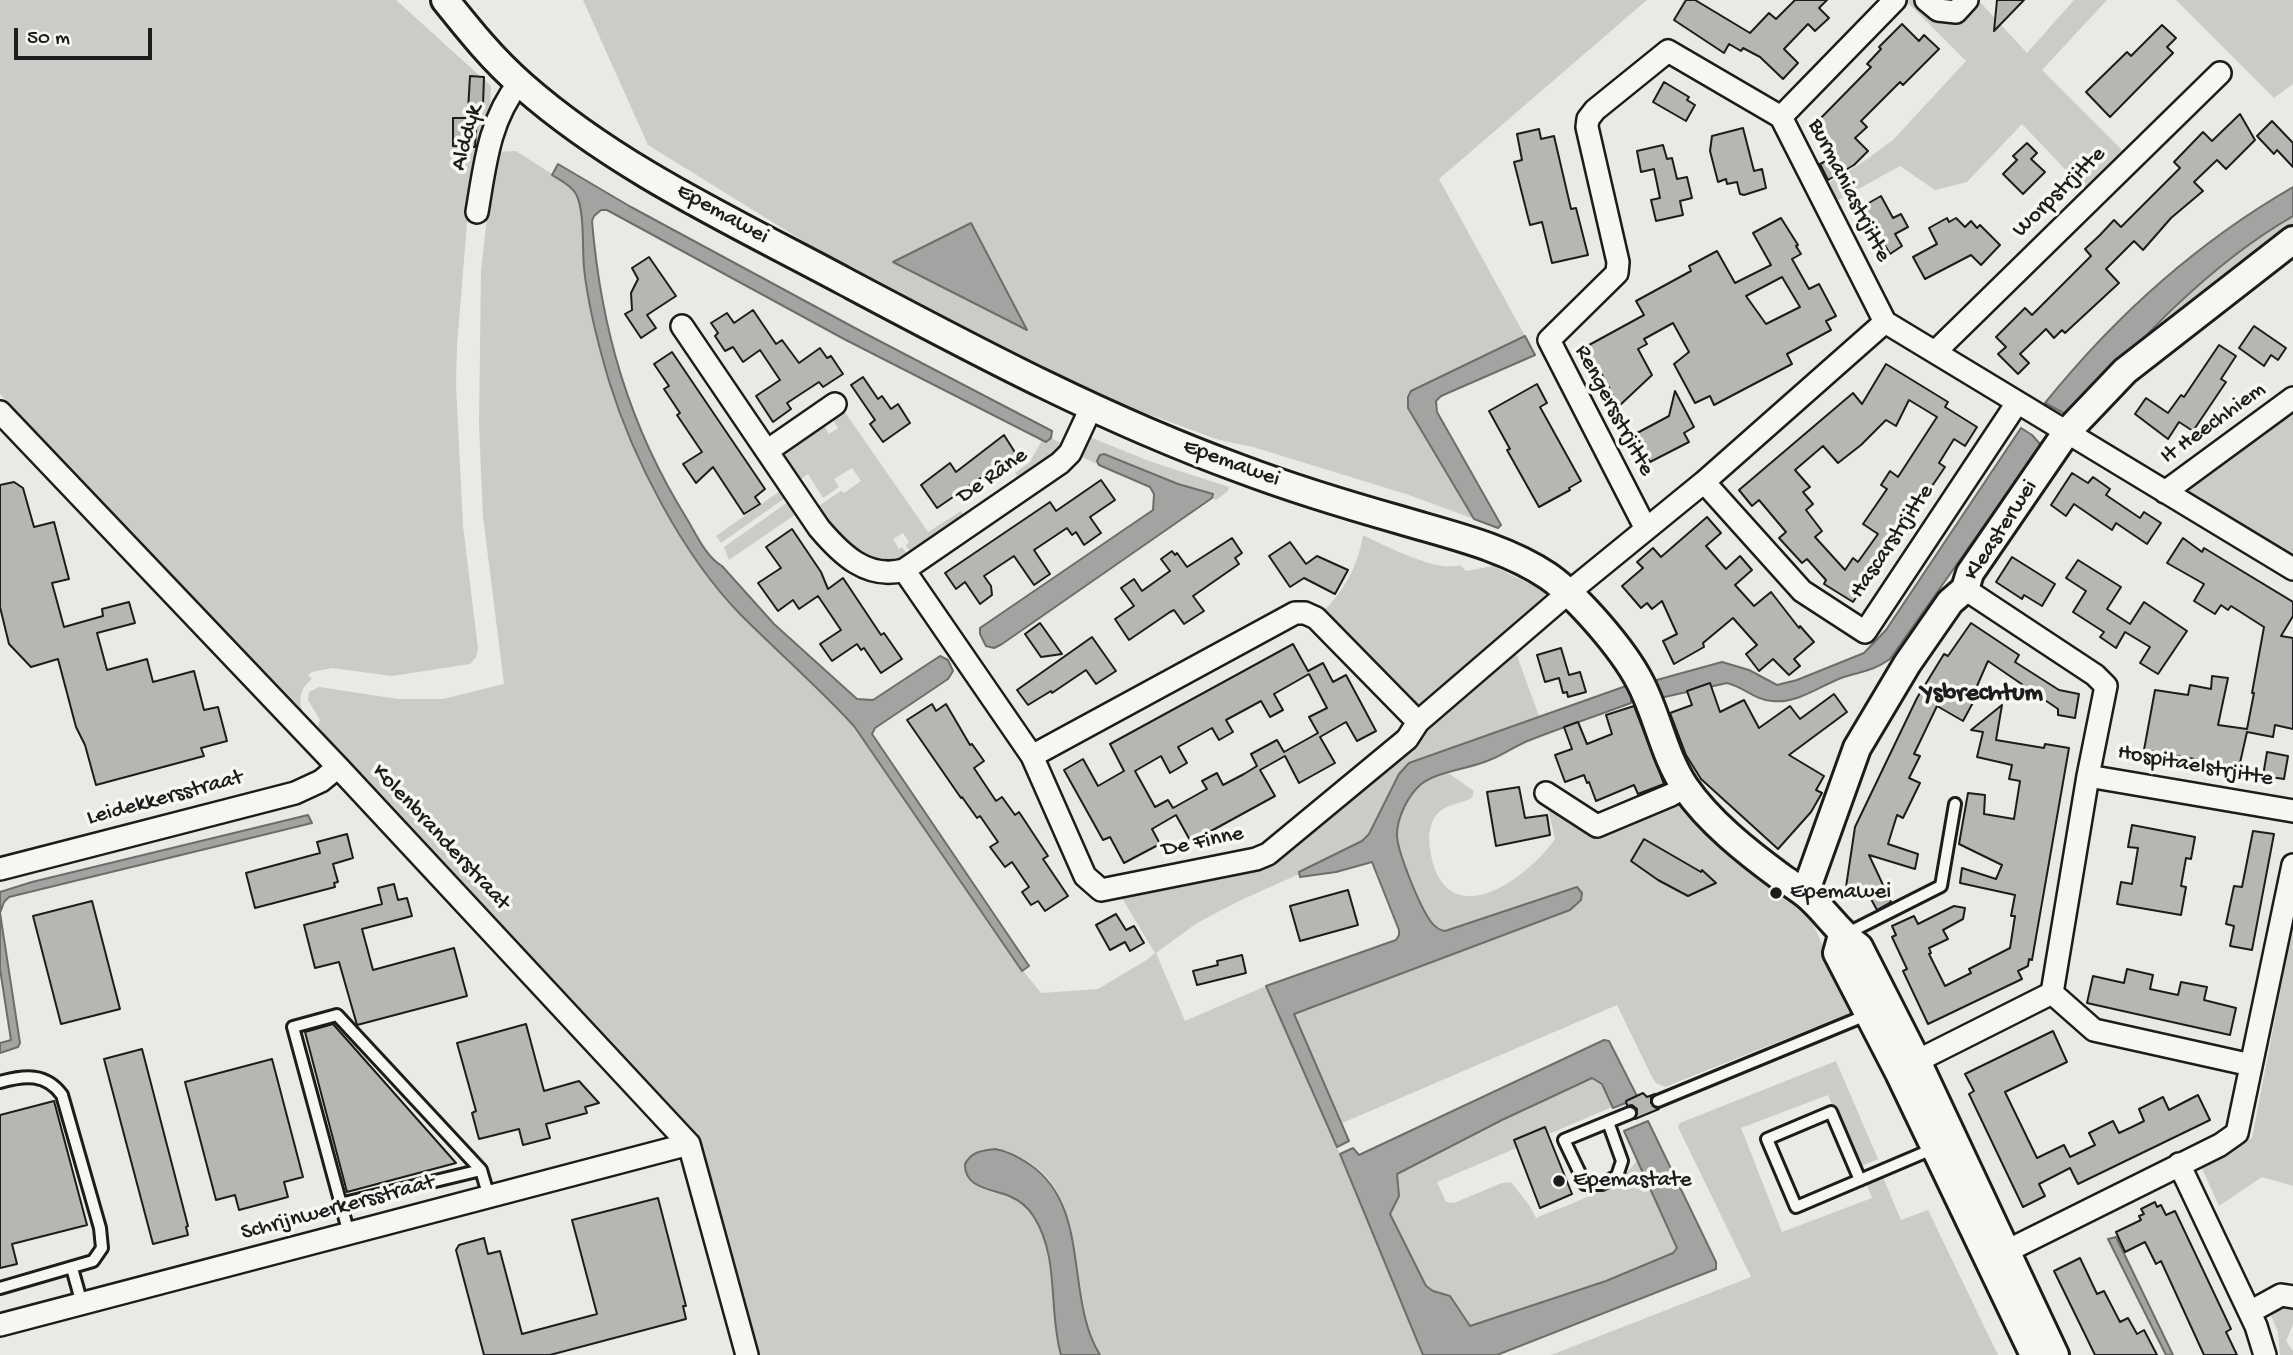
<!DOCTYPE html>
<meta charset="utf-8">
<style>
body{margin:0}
#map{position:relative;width:2293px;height:1355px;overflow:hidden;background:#e9e9e5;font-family:"Gochi Hand",sans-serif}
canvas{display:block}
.scale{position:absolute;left:14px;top:28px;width:138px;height:32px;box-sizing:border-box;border:4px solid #1c1c1c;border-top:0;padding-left:9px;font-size:21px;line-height:24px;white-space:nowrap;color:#1c1c1c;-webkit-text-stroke:5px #f6f6f2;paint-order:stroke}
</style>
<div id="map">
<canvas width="2293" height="1355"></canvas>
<div class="scale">50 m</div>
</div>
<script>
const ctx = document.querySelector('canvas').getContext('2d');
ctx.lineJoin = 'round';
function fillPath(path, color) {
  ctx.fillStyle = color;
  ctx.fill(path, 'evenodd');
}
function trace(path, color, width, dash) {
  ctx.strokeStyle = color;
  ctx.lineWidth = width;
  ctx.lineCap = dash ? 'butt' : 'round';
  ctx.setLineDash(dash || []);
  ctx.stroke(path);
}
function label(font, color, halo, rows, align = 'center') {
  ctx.font = font + ' "Gochi Hand",sans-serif';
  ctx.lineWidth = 7;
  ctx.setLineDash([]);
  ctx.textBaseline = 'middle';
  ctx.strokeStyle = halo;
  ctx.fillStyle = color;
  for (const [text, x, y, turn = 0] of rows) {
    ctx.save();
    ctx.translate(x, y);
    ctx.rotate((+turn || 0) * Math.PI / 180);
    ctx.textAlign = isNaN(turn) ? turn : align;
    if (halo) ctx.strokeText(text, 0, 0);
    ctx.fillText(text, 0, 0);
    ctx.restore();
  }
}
fillPath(new Path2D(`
 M0,0h396l95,86 -1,22 -22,103 -11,134 -1,40 7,141 15,123 -2,8 -6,7 -78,12 -60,-8 -20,4 -4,3 4,4c-15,12 -13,24 -7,39l-305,-324z
 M583,0h1064l-208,179 86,157 -114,55 -3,6 1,11 65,111 -68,-25 -153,-47 -34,-7 -87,-32 -199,-93 -109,-61 -176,-109z
 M1905,0h17l23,18 27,-18h6l49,53 47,-53h33l-65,70 81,81 -38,39 -63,-66 -55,58 -32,8 -35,-24 -69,38 -9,-17 41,-25 30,-22 73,-79z
 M2176,0h117v84l-19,14z
 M516,151l53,34 8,10c7,22 5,47 7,69 2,30 9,60 17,89 23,89 75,194 139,261 37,38 78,72 114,112l155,227 32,40 57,-4 50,-30 7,-6 -35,-58 152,-32 244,-210 23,63 -130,47 -40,71 -7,7 -63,30v3l-60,27 -42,22 -41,30 29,68 81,-35 71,161 86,208h-323c-5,-8 -10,-16 -13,-24 -17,-49 -4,-113 -41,-155 -10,-11 -28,-20 -41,-26l-20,39c14,4 29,7 40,17 36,31 23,106 36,149h-304l-57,-216 -381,-406 -2,-5 3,-8 -12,-20 1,-8 10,-5 79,12h45l61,-15 -21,-168 -4,-91 2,-154 8,-72 10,-47z
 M2293,216v17l-159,116c49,-51 98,-98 159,-133z
 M2293,407v154l-112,-70z
 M842,408l86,124 33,-21 5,7 -54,37 -6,-10 3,-3 -6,-9 -10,6 6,10 3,-2 7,10 -15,10 -36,-12 -44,-46 27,-18 3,2 17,-12 -9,-13 -18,11 5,8 -16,11 -15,-24 -11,8 -15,-24 1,-7 40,-27 6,10 9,-6 -7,-11z
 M1090,437l59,24 80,26 -1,4 -12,9 -4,-2 1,-4 -116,-33 2,4 -17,-8z
 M1051,438l12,6 -6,11 -36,25 -6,-7 15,-11 12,-22 4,2z
 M780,491l5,7 -64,45 -5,-7z
 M788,502l8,12 -67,46 -5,-13z
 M1363,535c22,11 75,38 97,30l6,6 27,-5 51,25 1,6 -15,12 5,4 -115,94 -5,-1 -94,-93c23,-21 37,-47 42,-78z
 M1448,773l26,18 -2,7c-12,6 -25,6 -34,15 -9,9 -10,25 -8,36 13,88 94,34 125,-10l-10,-44 62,35 68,-29 87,69 36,33 15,21 40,88 -188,75 -9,-4 -4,-6 -35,-72 -277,119 -46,-110 69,-27 82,-56c-17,-3 -22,-24 -28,-38 -7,-16 -17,-34 -20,-52 -3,-18 10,-48 25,-58 8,-5 17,-7 26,-10z
 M2293,925v261l-31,-9 -43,29 -19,-42 52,-26z
 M1836,1061l42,98 -19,8 -31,-72 -87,33 41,104 90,-34 -6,-15 16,-8 19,45 27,-10 70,145h-447l200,-78 -73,-150 2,-4z
 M1592,1078l10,6 10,23 -175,75 9,20 8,1 48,-20 9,-1 18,23 7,13c34,-15 78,-26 101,-57l40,87 -4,5 -67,28 -136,45 -20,-30 -17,-5 -7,-4 -36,-74 9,-17 -2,-22 105,-54z
 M2293,1304v20l-7,17 7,10v4h-13l-2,-23 -8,-19 5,-7z`), '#cbcbc7');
const water = new Path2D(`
 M558,164l73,43 237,128 184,96 -1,7 -5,4 -202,-103 -237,-129h-6l-7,6 -2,5c9,108 37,205 95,298 9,15 19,38 35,47l52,58 83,75 16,1 67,-44 8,4 5,11 -5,8 -73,49 -3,6 157,232 -7,5 -168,-245c-36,-39 -76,-74 -113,-111 -58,-59 -108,-156 -132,-234 -11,-37 -21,-75 -25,-113 -2,-20 1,-57 -8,-74 -5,-9 -16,-14 -24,-19z
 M2293,187v29c-87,50 -155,126 -222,201l-26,-14c70,-87 151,-160 248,-216z
 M971,223l56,107 -134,-68z
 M1525,336l10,19 -94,41 -5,5 1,11 64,113 -3,3 -24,-9 -66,-111v-11l3,-6z
 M2021,428l11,7 9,10 -151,214c-17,12 -27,12 -46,18 -23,8 -46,27 -72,24 -17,-1 -28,-14 -45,-18l-67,15 -7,-17 69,-19 27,8 28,15 20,-5 67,-27 22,-23z
 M1104,454l74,30 35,10 -1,4 -210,146 -8,4 -8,-2 -6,-12v-6l173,-118 1,-16 -4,-7 -51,-22 -2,-4 3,-6z
 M1626,686l5,8v9c-35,13 -71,25 -106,39 -13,6 -24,14 -38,19 -19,8 -55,11 -69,26 -11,11 -21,31 -21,48 0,16 24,75 35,88 4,5 7,7 13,8l132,-44 5,6 -1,7 -11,10 -276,104 55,127 -12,6 -71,-161 130,-46 3,-5v-5l-27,-68 -36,10 -36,5 -1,-5 63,-31 7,-7 30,-60 10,-11z
 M308,815l4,8 -303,74 -5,5 -4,11 20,130 -2,4 -18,6v-10l11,-3 -11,-71v-77l32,-10z
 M1604,1040l5,1 29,57 -25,10 -11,-24 -10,-6 -90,42 -105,54 2,22 -9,18 36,72 7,5 17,5 20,30 136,-45 67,-28 4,-5 -53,-117 24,-10 68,141v7l-219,86h-74l-83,-201 13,-6 6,7z
 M995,1149c13,2 23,8 34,15 63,42 35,133 71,191h-39c-13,-45 -1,-97 -27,-138 -6,-10 -15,-17 -25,-21 -17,-7 -45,-8 -44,-32 7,-13 17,-13 30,-15z
 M2116,1237l57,118h-7l-58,-116z`);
fillPath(water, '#a3a3a1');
trace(water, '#6d6d6c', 2);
const building = new Path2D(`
 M1686,0h9l55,33 19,-20 7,6 19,-19h32l-8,8 10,10 -14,13 -7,-7 -24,25 14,14 -15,16 -23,-22 -17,-9 -2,3 -12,-7 -5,9 -50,-33z
 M1997,0h27l-30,31z
 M1902,24l17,17 5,-6 15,14 -36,36 -3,-3 -39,39 6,6 -12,11 13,13 -14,14 -26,15 -8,-16 14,-7 -13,-13 6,-6 -13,-13 57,-58 -4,-3 14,-15 -2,-2z
 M2162,25l14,13 -9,9 6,6 -63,64 -24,-25 41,-40 4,4z
 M470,76l14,1 -1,28 -15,6z
 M1664,82l25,15 -2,3 8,5 -9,16 -33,-19z
 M2240,114l15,26 -29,29 -9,-9 -23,22 9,9 -32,27 -28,32 -9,-9 -28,28 13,14 -54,50 -3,-3 -8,8 -8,-9 -26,25 9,9 -11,11 -20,-20 8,-7 -10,-10 29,-29 7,7 59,-59 -6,-7 15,-14 14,-15 7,7 59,-59 -6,-6 29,-30 9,9z
 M453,118h24l-2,29 -22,-1z
 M2272,121l21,22v24l-16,-17 -3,4 -17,-18z
 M1743,128l11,43 8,-2 4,19 -22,7 -4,-1 -3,-12 -10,2 -1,-5 -8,3 -8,-31 2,-15z
 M1539,129l2,10 13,-3 17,73 5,-1 12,47 -36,8 -10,-41 -12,3 -16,-63 8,-2 -5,-26z
 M2027,143l10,10 -6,6 14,13 -22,22 -20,-20 14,-14 -4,-4z
 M1663,145l4,14 5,-1 5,21 10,-2 5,21 -12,3 3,14 -27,6 -5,-21 9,-2 -6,-29 -13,3 -4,-21z
 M1881,196l12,22 8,-4 7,13 -13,7 7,12 -12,8 -13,-22 -3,1 -14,-25z
 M1781,218l17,27 -2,1 5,8 -9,5 17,30 10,-5 17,32 -10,5 5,9 -44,24 5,10 -78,41 -4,-9 -15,7 -21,-39 15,-12 -16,-29 -29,16 3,5 -9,5 14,26 -33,31 -19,-35 -9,4 -13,-24 66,-36 -8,-14 55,-30 -2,-5 28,-15 18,32 36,-18 -18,-32zM1782,277l18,30 -34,17 -20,-28z
 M1947,218l2,4 7,-4 9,9 6,-6 6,7 3,-3 20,20 -19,20 -10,-10 -46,24 -12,-22 24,-13 -8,-16z
 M649,257l27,39 -29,19 9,13 -15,10 -16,-24 7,-4 -1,-17 7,-14 -6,-11z
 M753,310l23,34 6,-4 17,23 21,-15 7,10 4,-2 12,18 -20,13 -4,-5 -32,21 4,6 -18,13 -17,-26 24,-16 -20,-30 -17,12 -10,-15 -8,4 -10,-15 3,-3 -7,-10 16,-10 7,10z
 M2254,326l32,22 -8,12 -7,-5 -7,11 -25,-18z
 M2219,345l17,11 -15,23 5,3 -33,49 -14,-9 -11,17 -33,-25 11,-16 22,15 13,-18 3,2z
 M672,352l93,137 -10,8 5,7 -16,10 -31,-47 -17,16 -13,-19 19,-12 -25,-37 3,-2 -16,-24 5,-3 -15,-22z
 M1886,364l62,38 -3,5 32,20 -12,19 -11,-7 -15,24 6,4 -92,135 -29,-18 2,-4 -19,-21 -5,4 -23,-25 7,-6 -27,-32 -7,6 -13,-16 114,-97 9,11zM1909,400l28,17 -39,60 -8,-6 -9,14 6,4 -24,35 15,10 -20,28 -5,-4 -8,12 -30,-33 7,-6 -16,-21 7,-6 -10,-12 7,-5 -15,-17 28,-24 15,17 23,-18 25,-25 10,6z
 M863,377l15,22 4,-3 9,13 7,-5 12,19 -27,19 -13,-18 5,-4 -24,-35z
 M1537,384l10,19 -7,4 41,74 -12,7 1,2 -31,17 -32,-57 3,-1 -21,-38z
 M1675,391l19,36 -10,6 5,9 -39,20 -3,-5 -10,6 -13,-23 45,-24z
 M1004,435l12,19 -79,54 -16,-23 29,-22 6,9z
 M2072,473l16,10 5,-6 17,12 -4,6 34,23 4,-6 17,11 -14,21 -31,-21 -4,7 -38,-26 -8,12 -15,-11z
 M1101,480l14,20 -25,17 11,16 -17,12 -8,-13 -4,3 -5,-7 -33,22 16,24 -16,11 -20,-29 -30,20 7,10 1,9 -12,9 -15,-22 -9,7 -11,-16 105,-71 6,9z
 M14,482l9,6 11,39 20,-5 15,57 -17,4 12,44 39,-11 -1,-7 27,-7 6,21 -38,10 10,37 40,-11 6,23 41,-11 10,39 14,-3 9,34 -26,7 3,8 -108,29 -11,-40 -9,-18 -18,-68 -27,8 -22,-23 -9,-37v-122z
 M1707,517l14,16 -15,13 20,23 14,-13 12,14 -17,15 19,21 17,-14 28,36 1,-2 14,16 -20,17 6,7 -11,9 -16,-16 -14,12 -13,-17 11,-9 -24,-27 -30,25 1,4 -30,17 -11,-23 14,-7 -15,-33 -10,8 -5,-6 -6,5 -19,-22 21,-18 -6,-6 16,-14 8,9z
 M792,529l29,43 7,17 15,-11 38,57 3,-2 18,26 -21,14 -17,-25 -3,2 -4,-6 -25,17 -12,-17 21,-14 -23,-34 -19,13 -6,-9 -15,11 -20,-28 23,-15 -15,-21z
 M1232,538l10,15 -7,5 4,6 -46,32 11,15 -20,13 -10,-14 -4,2 -41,28 -14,-21 19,-13 -13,-18 13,-9 8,12 28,-20 -9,-12 11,-8 3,4 2,-2 10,14z
 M2183,538l19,14 2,-4 89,54v14l-12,20 12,2v91l-18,-4 -2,12 -26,-5 -10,44 -39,-7 2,-9 -56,-10 11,-60 33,5 2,-10 21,4 1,-13 16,2 -10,47 29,4 7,-36h-2l12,-66 -33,-21 -3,4 -7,-5 -6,9 -21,-13 10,-17 -37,-21z
 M1290,542l16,22 11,-8 31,14 -13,24 -31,-16 -14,9 -21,-31z
 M2012,557l43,27 -13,22 -18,-11 -2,4 -26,-17z
 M2078,560l43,27 -14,22 23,15 14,-22 43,29 -29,43 -18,-11 10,-16 -25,-15 -9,16 -16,-11 4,-5 -31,-20 13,-21 -20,-13z
 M1040,623l22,31 -21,3 -16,-23z
 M1971,623l48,32 -4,7 44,28 20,4 -4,24 -17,-3v-6l-70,-48 -15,34 3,2 -13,24 -26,-15 -23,48 6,2 -11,22 11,5 -17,35 -6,-3 -9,29 30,10 -3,15 -46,-14 22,47 -14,8 -6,-11 -13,-2 2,-8 -14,-2 9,-60 62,-129 27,-44 4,2z
 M1092,637l24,34 -20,13 -10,-14 -34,23 -1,-2 -23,14 -11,-15z
 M1293,644l15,27 15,-8 10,19 13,-7 30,56 -19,10 -11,-19 -26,15 15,26 -36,20 -14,-27 -25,14 15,26 -84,46 -15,-27 -24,14 8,15 -36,19 -14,-26 -7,3 -39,-70 19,-11 15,27 26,-15 -14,-27zM1309,674l18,34 -18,9 9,16 -34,19 -7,-12 -26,14 6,12 -13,8 -21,11 -6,-12 -15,8 5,8 -34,19 -5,-8 -13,7 -20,-36 26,-15 9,17 17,-10 -9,-16 34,-19 7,12 14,-8 -7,-12 35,-19 9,16 13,-7 -9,-16z
 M1561,648l8,27 11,-3 6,20 -18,5 -1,-5 -4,1 -4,-15 -14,4 -8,-27z
 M1710,683l10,29 24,-12 15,28 31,-22 10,13 34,-25 13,18 -58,43 35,21 -8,14 6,3 -11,19 -33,37 -77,-70 -15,-24 -16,-42 22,-8 -5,-14z
 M932,704l4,7 10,-7 24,41 2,-1 12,17 -10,7 22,33 6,-4 13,18 4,-3 29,44 -5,3 25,37 -23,15 -7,-10 -7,4 -9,-13 7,-5 -17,-25 -7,5 -15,-20 8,-5 -18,-26 -3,2 -15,-21 -1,1 -54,-78z
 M2002,705l-6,35 48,8 1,-4 24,4 -37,212 -3,-1 -1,7 -10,5 4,8 -94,45 -25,-53 4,-2 -15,-32 4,-2 -4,-9 22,-10 4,8 36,-18 11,2 -2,11 -20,11 5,9 -19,9 2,5 -2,1 16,32 26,-13 -2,-4 41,-21 5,-32h-4l4,-21 -55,-12 2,-15 34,11 6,-14 -43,-21 9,-51 17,2 -1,19 30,5 6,-38 -11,-2 3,-14 -35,-8 6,-25 -12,-2z
 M1634,706l30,78 -26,10 -4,-9 -38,16 -7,-19 -2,1 -3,-8 -19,7 -10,-27 17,-6 -8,-22 14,-5 9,22 25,-10 -6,-19z
 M2267,752l21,4 -4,23 -21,-3z
 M1519,787l6,31 22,-3 3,20 -54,11 -9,-54z
 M2132,825l63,12 -4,22 -5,-1 -5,28 5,1 -5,28 -64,-11 4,-22 11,2 6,-36 -10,-1z
 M2253,831l21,3 -22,116 -22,-4 4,-20 -8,-2 8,-38 8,1z
 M347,834l6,24 -20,6 5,18 -4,1 1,4 -80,21 -9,-35 74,-20 -3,-11z
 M1644,839l57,33 1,-2 14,13 -28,13 -30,-16 -27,-19z
 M394,884l4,16 9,-2 5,18 -50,13 11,41 81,-22 13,48 -110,29 -18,-63 -24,6 -11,-43 78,-21 -4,-16z
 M1348,890l10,35 -58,16 -10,-35z
 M92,901l28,108 -59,15 -28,-108z
 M1116,914l10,16 8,-4 10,17 -14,8 -5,-9 -15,8 -14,-25z
 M1242,955l4,18 -49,12 -4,-14 25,-6 -1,-4z
 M2127,969l26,6 -3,14 28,6 3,-13 26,5 -3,13 32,8 -6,27 -143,-32 6,-27 31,7z
 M333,1024l123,139 -109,29 -42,-160z
 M526,1024l18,67 35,-10 20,22 -14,4 2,6 -41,11 4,14 -27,7 -4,-16 -40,10 -7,-26 4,-2 -19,-68z
 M2053,1031l14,31 -62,30 32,66 27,-13 6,12 25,-12 -6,-12 24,-12 6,12 13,-6 12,-6 -5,-12 24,-12 6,13 29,-15 12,25 -132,64 -8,-16 -31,16 6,12 -22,11 -54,-113 5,-3 -9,-17z
 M142,1049l46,177 -2,1 2,8 -35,9 -49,-185z
 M272,1059l31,118 -19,5 4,15 -49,13 -4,-15 -19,5 -31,-118z
 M1643,1093l4,4 8,-3 -4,3v6l8,6 -24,10 2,-10 -5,-4 -5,1 -1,-5z
 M54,1101l33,124 -75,19 5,20 -17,4v-153z
 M1545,1127l27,67 -32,14 -26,-68z
 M658,1198l28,108h-3l3,13 -136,36h-66l-28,-105 3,-5 25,-7 4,16 12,-3 22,83 75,-20 -25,-94z
 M2155,1202l2,5 4,-2 5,10 9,-4 56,118 -5,3 11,23h-33l-43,-94 -5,3 -11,-22 -20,10 -9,-20 25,-12 -2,-4 5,-2 -3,-5z
 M2080,1258l17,36 7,-3 16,31 8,-4 9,16 7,-4 13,25h-62l-41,-84z`);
fillPath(building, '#b6b6b3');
trace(building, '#1c1c1c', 2);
const service = new Path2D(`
 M1846,934l95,-48 14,-82
 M0,1082c25,-7 46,-9 62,13l38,133 2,20 -9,13 -93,27
 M1658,1101l211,-87
 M1608,1122l14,39 -5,15 -15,8h-17l-21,-44 66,-27
 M1860,1180l-29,-68 -64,27 29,68 139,-59
 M340,1204l141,-34
 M349,1234l-56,-207 44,-12 144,155 8,27
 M72,1268l10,36`);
const minor = new Path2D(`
 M1926,0l12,10 18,2 11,-12
 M477,212c8,-47 12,-92 42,-129
 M1885,322l-104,-205 114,-117
 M682,326l137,202c22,26 48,52 85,42l156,-107 10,-10 21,-45
 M1936,351l284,-278
 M0,412l338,355 351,377 58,211
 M767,451l68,-47
 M1704,482l98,109 63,41 152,-229
 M2165,492l128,-94
 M1646,529l-97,-189 68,-67 1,-11 -31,-135 1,-8 7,-9 73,-59 113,66
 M904,570l128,186 53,120 16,14 155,-31 12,-5 139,-115 11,-17 150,-129 136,-111 181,-160 408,247
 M1032,756l263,-143h10l11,5 102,104
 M2088,776l205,35
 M1546,793l51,33 74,-31 14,-8
 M0,869l295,-76 26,-12 17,-14
 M2052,993l42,37 157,35
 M1917,1061l135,-68 36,-217 18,-90 -11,-11 -130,-86
 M2179,1164l77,162 9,29
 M2007,1251l213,-106 17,-12 56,-268
 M2250,1312l31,-17 12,2
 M0,1325l689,-181`);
const tertiary = new Path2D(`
 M445,0c24,30 48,60 77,85 94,83 212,137 322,196 130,69 259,138 397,188 53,20 106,36 159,51 50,15 105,27 148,56 30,21 75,73 92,106 18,34 23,72 45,105 24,35 62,65 96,90 10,7 20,13 28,20 18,16 30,36 50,50l58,114 138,294
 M1805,893l52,-145 50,-84 43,-62 15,-13 5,-16 96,-140 59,-62 168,-131
 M1842,935l-5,18 62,120 135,282`);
trace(service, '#1c1c1c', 16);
trace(minor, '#1c1c1c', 26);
trace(tertiary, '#1c1c1c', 32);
trace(service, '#f6f6f2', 10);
trace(minor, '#f6f6f2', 21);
trace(tertiary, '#f6f6f2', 26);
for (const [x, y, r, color] of [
 [1776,893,7,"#1c1c1c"],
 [1559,1181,7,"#1c1c1c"]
]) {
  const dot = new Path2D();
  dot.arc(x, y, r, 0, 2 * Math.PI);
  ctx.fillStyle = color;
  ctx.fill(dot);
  trace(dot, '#f6f6f2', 2.5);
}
label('23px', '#1c1c1c', '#f6f6f2', [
 ["Alddyk",468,138,-75],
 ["Burmaniastrjitte",1848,191,63],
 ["Worpstrjitte",2060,193,-44],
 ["Epemawei",722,215,29],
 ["Rengersstrjitte",1613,411,62],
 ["It Heechhiem",2214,424,-36],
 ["Epemawei",1231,464,20],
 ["De Râne",993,477,-35],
 ["Kleasterwei",2002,531,-57],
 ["Hascarstrjitte",1893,542,-56],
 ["Hospitaelstrjitte",2195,767,10],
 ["Leidekkersstraat",165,799,-15],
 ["Kolenbranderstraat",440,838,47],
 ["De Finne",1203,843,-12],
 ["Schrijnwerkersstraat",338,1209,-15]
]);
label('23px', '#1c1c1c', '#f6f6f2', [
 ["Epemawei",1790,893],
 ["Epemastate",1573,1181]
], 'left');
label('bold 26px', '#1c1c1c', '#f6f6f2', [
 ["Ysbrechtum",1982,695]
]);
</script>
